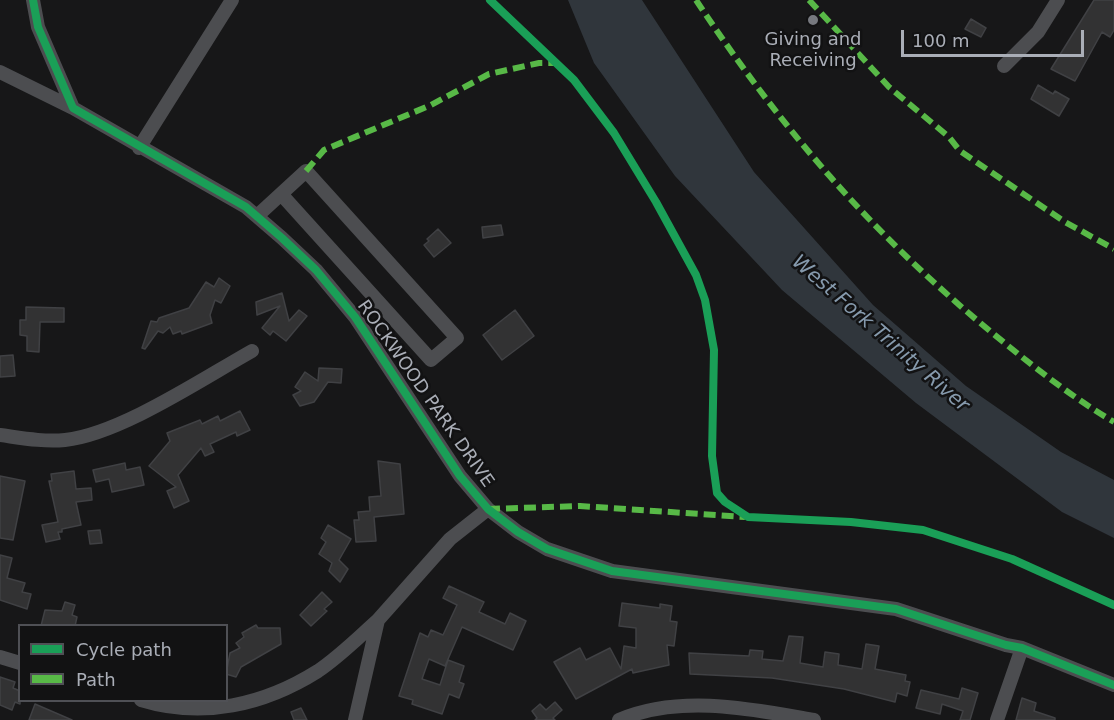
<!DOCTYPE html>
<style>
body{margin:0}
#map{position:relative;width:1114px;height:720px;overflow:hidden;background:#171718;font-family:"DejaVu Sans",sans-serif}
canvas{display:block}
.legend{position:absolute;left:18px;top:624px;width:210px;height:78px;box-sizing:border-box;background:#121213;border:2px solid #4f5055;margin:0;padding:8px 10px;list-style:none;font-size:18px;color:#aaaeb7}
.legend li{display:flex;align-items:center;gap:12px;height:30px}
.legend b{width:30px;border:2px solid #4f5055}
.scale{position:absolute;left:901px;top:30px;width:183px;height:27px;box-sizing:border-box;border:3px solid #aaaeb7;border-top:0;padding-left:8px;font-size:18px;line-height:21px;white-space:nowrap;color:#aaaeb7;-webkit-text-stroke:4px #121213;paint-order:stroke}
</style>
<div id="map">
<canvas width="1114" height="720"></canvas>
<ul class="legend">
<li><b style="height:8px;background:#1a9f57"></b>Cycle path</li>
<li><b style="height:8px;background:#58b947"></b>Path</li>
</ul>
<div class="scale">100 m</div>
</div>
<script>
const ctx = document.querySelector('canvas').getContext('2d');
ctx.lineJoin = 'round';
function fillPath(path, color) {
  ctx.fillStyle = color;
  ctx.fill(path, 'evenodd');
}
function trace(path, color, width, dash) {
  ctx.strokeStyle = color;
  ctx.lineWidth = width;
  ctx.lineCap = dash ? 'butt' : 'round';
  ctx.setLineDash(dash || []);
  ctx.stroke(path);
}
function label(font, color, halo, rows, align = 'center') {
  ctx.font = font + ' "DejaVu Sans",sans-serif';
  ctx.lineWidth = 5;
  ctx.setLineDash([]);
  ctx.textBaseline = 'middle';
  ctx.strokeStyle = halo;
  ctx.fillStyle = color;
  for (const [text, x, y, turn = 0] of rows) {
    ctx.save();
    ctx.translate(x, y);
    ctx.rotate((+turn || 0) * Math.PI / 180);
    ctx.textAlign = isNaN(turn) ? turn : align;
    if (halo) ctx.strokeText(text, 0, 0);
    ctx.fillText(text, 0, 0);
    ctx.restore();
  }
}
fillPath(new Path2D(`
 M568,0h74l112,172 119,133 93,81 95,66 53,28v58l-52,-26 -146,-109 -134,-113 -107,-114 -81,-113z`), '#30363c');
const building = new Path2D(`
 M1094,0h20v30l-4,7 -8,-5 -27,49 -24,-12z
 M971,19l15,9 -5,9 -16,-8z
 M1038,85l15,9 2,-3 14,8 -10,17 -28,-17z
 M501,225l2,10 -20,3 -1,-11z
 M438,229l13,14 -17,14 -10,-12 5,-4 -2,-2z
 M219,278l11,8 -9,17 -6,-3 -5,15 2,8 -30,11 -1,-3 -8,3 -3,-7 -7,6 -5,-2 -13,18 -3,-1 9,-27 6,1 2,-4 30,-10 17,-26 8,5z
 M282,293l7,28 10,-11 8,6 -21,25 -13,-10 -3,4 -8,-7 18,-22 -23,9 -1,-13z
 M26,307l38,1v14h-24l-1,30 -12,-1v-15l-7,-1v-15h6z
 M515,310l19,26 -32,24 -19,-25z
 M13,355l2,21 -15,1v-21z
 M319,368l23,1 -1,14 -13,-1 -14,20 -14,4 -7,-11 8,-4 -6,-4 10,-15 13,9z
 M240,411l10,19 -13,6 -1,-4 -26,12 4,8 -9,4 -4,-8 -23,27 11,26 -15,7 -7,-17 9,-4 -27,-21 21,-25 -3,-8 33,-13 2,4 16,-8 2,5z
 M378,461l22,3 4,50 -30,3 2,24 -20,1 -2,-22h5l-1,-8 12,-1 -1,-14 12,-1z
 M125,463l1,7 14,-3 4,18 -32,7 -3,-13 -13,3 -3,-12z
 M74,471l2,18 15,-1 1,12 -16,2 5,23 -19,4v3h-4l2,7 -14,3 -4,-17 16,-3 -9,-41h3l-1,-7z
 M0,476l25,5 -12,59 -13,-2z
 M328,525l23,14 -12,21 9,9 -8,13 -11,-11 3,-8 -13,-9 7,-12 -5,-4z
 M100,530l2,13 -12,1 -2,-13z
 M0,555l12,3 -5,20 18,5 -3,9 9,2 -4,15 -27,-9z
 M449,586l35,16 -5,10 26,12 5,-11 16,8 -13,29 -51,-23 -17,39 -16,-7 -7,20 18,6 8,-25 16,6 -5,16 5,2 -5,14 -10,-4 -7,20 -30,-10 1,-4 -14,-4 21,-63 8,4 3,-7 12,5 14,-30 -14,-7z
 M322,592l10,10 -8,7 3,2 -16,15 -11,-11z
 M65,602l10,3 -3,10 5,2 -2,9h-34l4,-16 17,1z
 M622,603l38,5v-4l12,2 -2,15 7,1 -3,24 -7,-1 2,20 -36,8 -1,-4 -56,30 -22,-37 26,-14 6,12 24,-12 11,21 3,-23 12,2v-20l-17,-2z
 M256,625l2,3h22l1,16 -40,23 -5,10 -10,-3 4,-21 10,-5 -4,-5 8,-6 -2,-4z
 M789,636l14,1 -3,26 23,4 2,-15 14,2 -1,11 24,4 4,-25 13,2 -4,23 31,6 -1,6 5,1 -3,14 -10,-3 -2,9 -51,-13 -72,-11 -82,-4 -1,-21 60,3 1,-6 13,1 -1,8 21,2z
 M0,677l15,5 -2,6 7,3v13l-5,-2 -3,8 -12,-5z
 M962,688l16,5 -8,27h-10l3,-9 -21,-7 -2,10 -24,-6 5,-18 38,9z
 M1022,698l14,5 -2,8 21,7v2h-39z
 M555,702l7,8 -9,8 2,2h-20l2,-2 -5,-7 8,-7 6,6z
 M35,704l37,16h-43z
 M301,708l6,12h-13l-3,-8z`);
fillPath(building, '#323233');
trace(building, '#404144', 1.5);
trace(new Path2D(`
 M33,0l5,27 35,81 173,99 36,31 34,32 39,47 105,159 28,33 30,23 29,17 65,22 284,38 110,36 16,3 92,37
 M1004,66l34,-34 20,-32
 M0,72l73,36
 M139,148l93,-148
 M257,216l49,-45 151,167 -26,22 -150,-166
 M0,435c22,3 43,7 65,5 55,-6 137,-61 187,-89
 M0,657l20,6
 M141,700c62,19 123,5 177,-29 21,-14 41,-34 60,-51
 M355,720l23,-100 72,-81 38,-30
 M619,720c61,-26 132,-11 195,0
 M997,720l25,-72`), '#4c4d50', 14);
trace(new Path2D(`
 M696,0c85,128 175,233 294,331 40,33 80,65 124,91
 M809,0l80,87 60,50 11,14 105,71 49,27
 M306,171l18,-21 107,-45 58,-31 50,-11h17
 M488,509l92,-3 165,11`), '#58b947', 6, [12, 6]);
trace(new Path2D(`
 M33,0l5,27 35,81 173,99 36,31 34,32 39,47 105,159 28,33 30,23 29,17 65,22 284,38 110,36 16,3 92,37
 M490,0l84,80 40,53 42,69 40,73 9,25 9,50 -2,106 5,37 8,9 23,15 103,5 72,8 89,29 102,46`), '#1a9f57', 8);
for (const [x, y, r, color] of [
 [813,20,6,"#77797f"]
]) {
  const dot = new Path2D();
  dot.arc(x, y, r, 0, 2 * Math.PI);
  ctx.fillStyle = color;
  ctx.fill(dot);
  trace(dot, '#121213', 2);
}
label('18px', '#aaaeb7', '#121213', [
 ["Giving and",813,40],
 ["Receiving",813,61]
]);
label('18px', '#aaaeb7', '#121213', [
 ["ROCKWOOD PARK DRIVE",425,394,55]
]);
label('italic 20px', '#869aad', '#121213', [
 ["West Fork Trinity River",880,334,41]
]);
</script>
